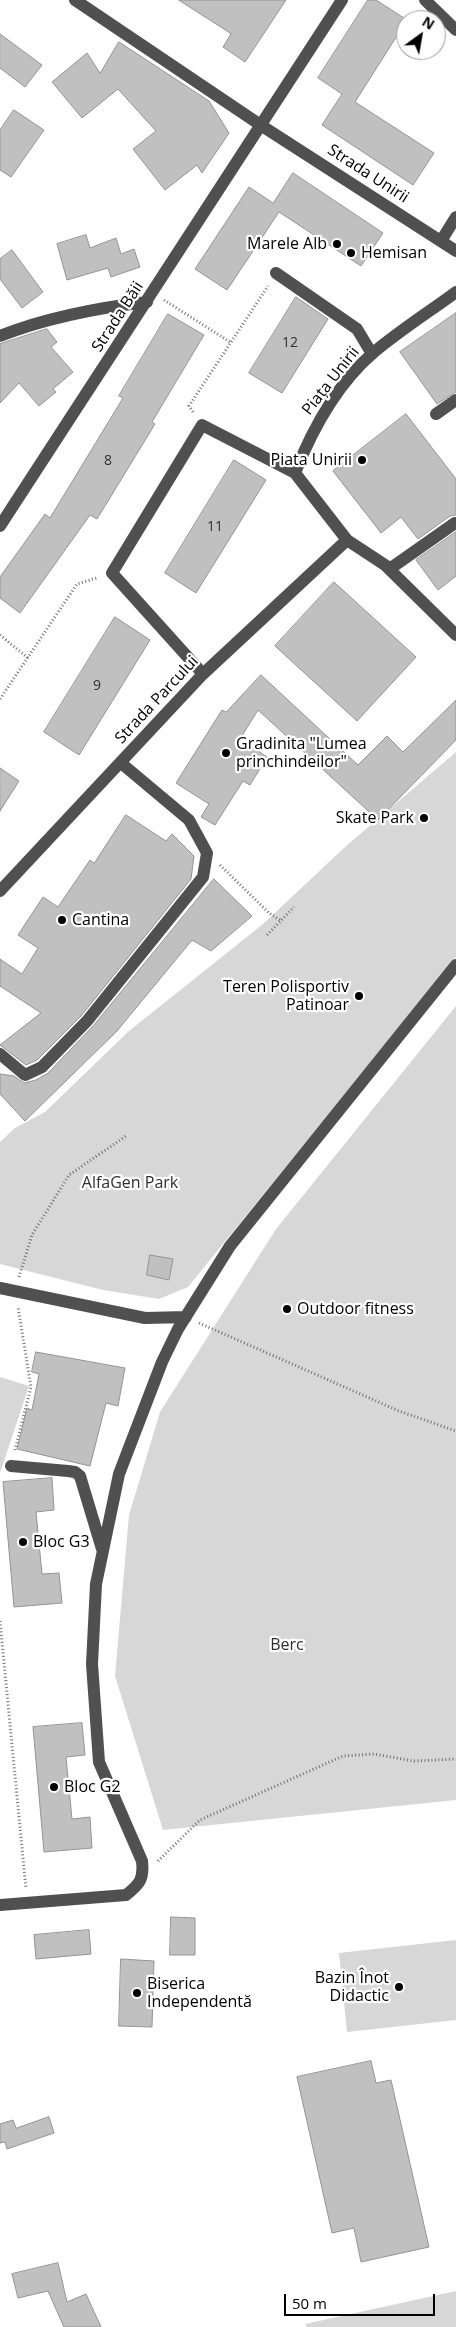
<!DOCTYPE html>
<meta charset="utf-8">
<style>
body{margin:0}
#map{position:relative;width:456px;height:2327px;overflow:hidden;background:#fff;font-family:"Open Sans",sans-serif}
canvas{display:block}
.north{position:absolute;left:396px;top:10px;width:50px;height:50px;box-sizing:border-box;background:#fff;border:1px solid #999;border-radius:50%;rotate:32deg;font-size:14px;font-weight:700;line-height:20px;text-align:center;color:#000}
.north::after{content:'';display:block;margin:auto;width:18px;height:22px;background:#000;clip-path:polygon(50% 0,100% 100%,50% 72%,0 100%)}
.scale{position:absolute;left:284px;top:2294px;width:151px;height:22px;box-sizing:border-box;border:2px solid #000;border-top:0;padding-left:6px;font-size:15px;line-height:18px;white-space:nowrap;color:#000;-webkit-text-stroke:4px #fff;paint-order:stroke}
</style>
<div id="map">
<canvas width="456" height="2327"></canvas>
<div class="north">N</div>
<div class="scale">50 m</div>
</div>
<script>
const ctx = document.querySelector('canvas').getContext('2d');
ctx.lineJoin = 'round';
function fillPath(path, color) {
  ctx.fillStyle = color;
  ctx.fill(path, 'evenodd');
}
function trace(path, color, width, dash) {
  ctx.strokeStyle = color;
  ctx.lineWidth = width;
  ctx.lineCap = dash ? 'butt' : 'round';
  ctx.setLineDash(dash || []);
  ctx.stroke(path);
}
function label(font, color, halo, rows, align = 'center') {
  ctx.font = font + ' "Open Sans",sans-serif';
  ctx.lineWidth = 4.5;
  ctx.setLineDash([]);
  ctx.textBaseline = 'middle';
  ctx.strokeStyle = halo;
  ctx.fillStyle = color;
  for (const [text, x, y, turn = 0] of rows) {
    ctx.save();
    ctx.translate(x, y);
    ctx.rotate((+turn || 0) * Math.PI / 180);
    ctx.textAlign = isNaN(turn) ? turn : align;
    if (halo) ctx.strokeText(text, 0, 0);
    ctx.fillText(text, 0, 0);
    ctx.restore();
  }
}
fillPath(new Path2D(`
 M456,752v205l-268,330 -29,12 -56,-9 -103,-26v-122l15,-14 30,-16 84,-81 134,-107 82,-77z
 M456,1006v794l-293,30 -48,-154 14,-161 31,-103 116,-183z
 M0,1377l29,9 -29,87z
 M456,1940v80l-109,12 -8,-79z
 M456,2291v36h-149l-2,-3z`), '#d7d7d7');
const building = new Path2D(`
 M179,0h107l-41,62 -22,-15 8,-13z
 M368,0h8l31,20 -52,82 79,51 -21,32 -91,-60 20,-31 -24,-16z
 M0,34l42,31 -17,22 -25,-19z
 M119,42l90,59 20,32 -27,40 -5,-8 -32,25 -32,-41 23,-18 -38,-42 -36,29 -30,-36 35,-29 13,20z
 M14,110l30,20 -33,47 -11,-7v-40z
 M293,173l90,60 -22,33 -82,-54 -52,78 -32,-21 54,-82 24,16z
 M86,235l4,13 26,-10 5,16 13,-5 6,18 -29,10 -3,-9 -41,12 -10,-36z
 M12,250l31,42 -21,16 -22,-29v-20z
 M296,297l32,22 -46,74 -33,-20z
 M456,313v79l-19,12 -37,-52z
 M168,314l36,21 -52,87 3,2 -58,95 -7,-4 -70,98 -20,-15v-21l45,-63 5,4 73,-120 -4,-2z
 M47,329l10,13 -6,5 22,25 -20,17 3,3 -17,14 -20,-23 -19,20v-59z
 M406,414l50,65v36l-6,1 -32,23 -17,-22 -20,16 -48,-62z
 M234,460l32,20 -70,113 -31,-20z
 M456,532v44l-18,14 -22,-30z
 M334,582l82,75 -59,64 -82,-75z
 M115,617l35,23 -71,115 -35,-23z
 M261,675l97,90 29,-29 16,16 53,-52v40l-78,80 -120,-110 -18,29 27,18 -17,28 -7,-4 -28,44 -14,-8 8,-13 -33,-21 46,-73 4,2z
 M0,768l19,13 -19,30z
 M126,815l40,26 6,-7 22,22 -3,23 -110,137 -44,44 -11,5 -26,-20 41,-32 -41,-27v-27l22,15 16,-26 -20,-13 25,-38 15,10 32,-47 4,3z
 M214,879l38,37 -41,35 -19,-11 -75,91 -92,90 -25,-27v-20l14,2 10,7 12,-3 12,-7 45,-47z
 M150,1255l23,4 -4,21 -22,-5z
 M36,1352l89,16 -7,38 -12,-3 -16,63 -73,-17 10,-41 5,2 7,-36 -7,-2z
 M52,1478l2,32 -18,2 6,62 17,-1 3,30 -48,4 -11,-125z
 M82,1723l3,32 -19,2 6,62 18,-2 2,31 -48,4 -11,-125z
 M171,1917l24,1v37h-25z
 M89,1930l2,24 -55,5 -2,-24z
 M121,1959l33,2 -2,66 -33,-1z
 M371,2061l5,22 15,-3 38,167 -68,15 -7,-34 -22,5 -35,-156z
 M49,2117l5,16 -47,16 -2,-7 -5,1v-19l13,-4 3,8z
 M58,2263l9,39 19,-8 15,33h-37l-16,-36 -30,7 -6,-24z`);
fillPath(building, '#c0c0c0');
trace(building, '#949494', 1);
trace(new Path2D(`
 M164,300l66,42
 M193,412l-4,-6 79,-120
 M0,635l28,23
 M0,699l77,-115 20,-6
 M220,865l49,48 12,8
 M267,935l27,-28
 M19,1277l13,-42 37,-60 57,-39
 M199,1323l200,88 57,20
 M15,1450l16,-63 -13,-80
 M0,1621l26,268
 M158,1861l42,-41 143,-64 31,-2 40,7 42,-2`), '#727272', 3, [1, 2.5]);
trace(new Path2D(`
 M75,0l187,126 194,125
 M425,0l31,30
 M441,241l15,-24
 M276,273l81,56 15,25
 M456,292c-27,20 -57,39 -83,61 -36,31 -61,77 -78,120l52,67 38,25 71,70
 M0,336c48,-19 96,-28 147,-34
 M436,414l20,-14
 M0,526l342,-526
 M385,565l6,3 64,-45
 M203,674l-91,-101 90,-148 93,48
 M0,891l203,-217 144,-134
 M0,1054l25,21 17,-8 45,-46 116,-144 4,-24 -18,-33 -68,-57
 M0,1288l145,30 41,-1
 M11,1466l57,5 7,1 5,4 22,73
 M0,1905l126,-10c14,-11 18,-16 16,-34l-43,-99 -7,-98 4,-80 23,-110 43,-112 16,-33 52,-83 226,-281`), '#505050', 12);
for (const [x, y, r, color] of [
 [337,244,5,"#000"],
 [351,253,5,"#000"],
 [362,460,5,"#000"],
 [226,753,5,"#000"],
 [424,818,5,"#000"],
 [62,920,5,"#000"],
 [359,996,5,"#000"],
 [287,1309,5,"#000"],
 [23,1542,5,"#000"],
 [54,1787,5,"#000"],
 [399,1987,5,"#000"],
 [137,1993,5,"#000"]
]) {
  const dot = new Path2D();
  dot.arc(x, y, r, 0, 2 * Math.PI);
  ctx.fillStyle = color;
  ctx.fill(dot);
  trace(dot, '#fff', 2);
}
label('14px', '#303030', null, [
 ["12",290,343],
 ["8",108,461],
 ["11",215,527],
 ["9",97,686]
]);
label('16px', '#000', '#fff', [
 ["Strada Unirii",368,174,33],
 ["Strada Băii",118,317,-57],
 ["Piața Unirii",331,381,-52],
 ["Strada Parcului",157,700,-47]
]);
label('16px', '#000', '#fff', [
 ["Marele Alb",327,244,"right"],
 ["Hemisan",361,253],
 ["Piata Unirii",352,460,"right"],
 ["Gradinita \"Lumea",236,744],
 ["princhindeilor\"",236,762],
 ["Skate Park",414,818,"right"],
 ["Cantina",72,920],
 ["Teren Polisportiv",349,987,"right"],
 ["Patinoar",349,1005,"right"],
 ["Outdoor fitness",297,1309],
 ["Bloc G3",33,1542],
 ["Bloc G2",64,1787],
 ["Bazin Înot",389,1978,"right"],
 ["Didactic",389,1996,"right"],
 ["Biserica",147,1984],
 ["Independentă",147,2002]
], 'left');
label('16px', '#2e2e2e', '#fff', [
 ["AlfaGen Park",130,1183],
 ["Berc",287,1645]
]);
</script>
